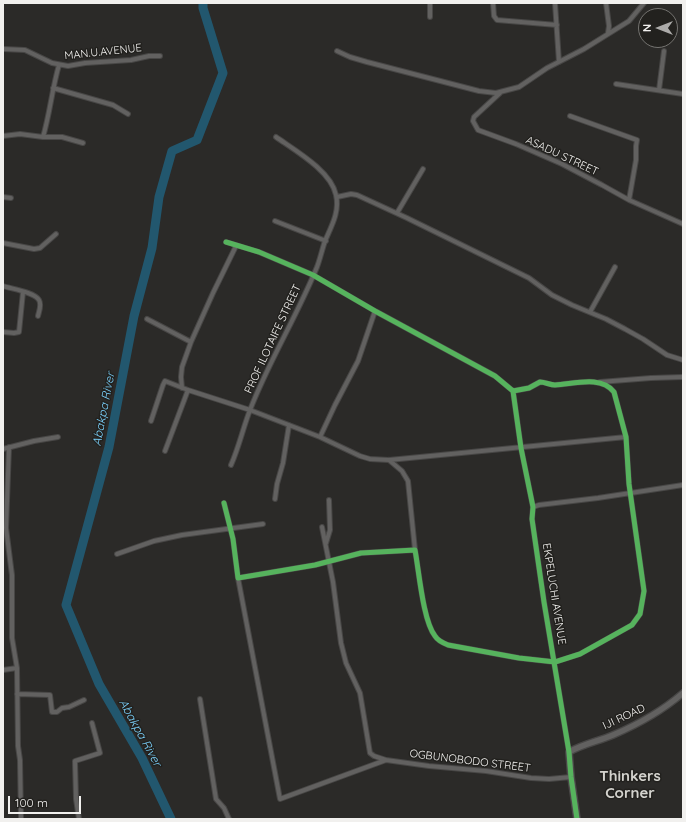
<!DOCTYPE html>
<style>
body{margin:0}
#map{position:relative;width:686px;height:822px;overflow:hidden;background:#2b2a28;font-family:Quicksand,sans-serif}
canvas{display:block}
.frame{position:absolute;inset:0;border:4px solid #f1f0ee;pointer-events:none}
.north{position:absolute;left:638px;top:8px;width:40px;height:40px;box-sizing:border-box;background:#22211e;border:1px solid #757471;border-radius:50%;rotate:270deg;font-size:11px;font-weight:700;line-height:16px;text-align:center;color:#f1f0ee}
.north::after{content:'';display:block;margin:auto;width:14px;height:18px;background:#acaba9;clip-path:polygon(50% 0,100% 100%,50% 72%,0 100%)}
.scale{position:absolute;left:8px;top:796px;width:73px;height:18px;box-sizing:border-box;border:2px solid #f1f0ee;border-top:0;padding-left:5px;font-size:12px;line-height:14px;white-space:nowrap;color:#f1f0ee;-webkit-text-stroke:3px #22211e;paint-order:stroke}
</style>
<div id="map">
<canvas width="686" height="822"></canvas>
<div class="frame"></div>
<div class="north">N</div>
<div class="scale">100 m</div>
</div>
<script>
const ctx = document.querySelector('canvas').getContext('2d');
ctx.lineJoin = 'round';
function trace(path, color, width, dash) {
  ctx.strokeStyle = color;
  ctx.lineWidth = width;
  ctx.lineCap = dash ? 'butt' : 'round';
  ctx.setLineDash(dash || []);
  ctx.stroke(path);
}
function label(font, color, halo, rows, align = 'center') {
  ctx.font = font + ' Quicksand,sans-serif';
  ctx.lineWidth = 3;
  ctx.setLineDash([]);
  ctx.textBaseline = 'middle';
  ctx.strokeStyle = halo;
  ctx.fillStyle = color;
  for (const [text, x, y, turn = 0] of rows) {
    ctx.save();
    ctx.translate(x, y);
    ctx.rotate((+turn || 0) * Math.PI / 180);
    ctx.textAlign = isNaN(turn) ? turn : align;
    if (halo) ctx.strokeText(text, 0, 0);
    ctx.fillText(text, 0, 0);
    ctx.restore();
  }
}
trace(new Path2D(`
 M171,819l-29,-61 -43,-74 -33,-79 43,-158 25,-131 18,-68 7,-51 13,-46 25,-11 26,-67 -20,-65v-5`), '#22576e', 9);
const street = new Path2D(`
 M493,3l1,13 3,4 60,5
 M555,3l4,59
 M606,3l3,23 -1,7
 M430,17v-14
 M3,49l22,1 27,13 16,3 17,-3 46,-3 18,-4h11
 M337,51l13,6 17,5 112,29 17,2 23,-6 28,-19 37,-19 45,-28 15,-18
 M616,84l67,10
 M53,88l60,17 15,9
 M659,90l5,-39
 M500,93l-26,24 -1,4 5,9 38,14 46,20 40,21 27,15 54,24
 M570,116l67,24 -1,6v14l-7,40
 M3,136l17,-2 23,3h19l21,6
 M43,137c7,-24 9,-48 16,-72
 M3,197l8,1
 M337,197l14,-3 6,1 50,23 122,60 23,17 20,10 34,14 19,10 18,10 24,16 16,5
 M397,213l26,-44
 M275,221l51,20
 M226,242l33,10 54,23 62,36 120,65 18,15 8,57 12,59 -1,12 12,83 25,150
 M3,243l31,6 6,-1 16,-14
 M3,286c9,3 31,6 36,14 3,5 0,11 -1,16
 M590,312l25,-45
 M147,319l44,23
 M3,332l11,1 5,-1 4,-40
 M600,382l51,-4 32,-1
 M182,388l-1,-11 1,-10 9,-25 22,-49 23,-47
 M151,421l12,-36 2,-4 23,9 62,20 70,27 40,19 10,3 19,1 237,-23
 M320,437l15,-32 23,-44 17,-50
 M9,447l-3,81 6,47v63l5,30 1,78 2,14 1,59
 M3,449l31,-8 24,-4
 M165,451l23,-61
 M389,460l13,11 6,10 7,69
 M231,465c8,-18 12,-37 19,-55 19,-49 47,-94 67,-143 3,-8 5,-17 8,-26 6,-14 15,-29 11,-46 -5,-24 -40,-44 -60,-58
 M275,499l2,-15 6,-21 6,-38
 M224,503l9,36 5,39 77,-13 46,-12 54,-3c4,21 8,71 20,86 3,5 8,7 13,9l71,13 36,4 25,-8 52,-29 8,-11 4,-23 -15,-107 -3,-47 -12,-45c-13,-17 -40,-8 -59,-7 -5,0 -10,-3 -15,-3l-11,6 -16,3
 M533,507l6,-2 59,-7 85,-13
 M322,527l11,55 8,61 5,20 14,30 10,60 4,3 12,4 43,6 57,5 45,7 18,1 22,-2
 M326,543l4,-13 -1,-30
 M117,554l37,-13 28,-6 81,-11
 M238,578l42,221 106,-39
 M3,670l14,-2
 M17,694l33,1 2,17h5l5,-4 7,-1 15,-7
 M200,699l16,100 8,9 5,11
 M79,819l-3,-20 -1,-38 25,-8 -8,-30`);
const secondary = new Path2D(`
 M577,819l-6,-42 -2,-25c14,-8 30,-11 44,-17 26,-11 49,-24 70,-42`);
trace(street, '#484746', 6);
trace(secondary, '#484746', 8);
trace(street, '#626160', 4);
trace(secondary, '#626160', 5.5);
trace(new Path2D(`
 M226,242l33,10 54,23 62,36 120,65 18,15 8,57 12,59 -1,12 12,83 25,150 2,25 6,42
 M224,503l9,36 5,39 77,-13 46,-12 54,-3c4,21 8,71 20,86 3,5 8,7 13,9l71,13 36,4 25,-8 52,-29 8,-11 4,-23 -15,-107 -3,-47 -12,-45c-13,-17 -40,-8 -59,-7 -5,0 -10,-3 -15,-3l-11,6 -16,3`), '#56b35d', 5);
label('11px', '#f1f0ee', '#22211e', [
 ["MAN.U.AVENUE",103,52,-6],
 ["ASADU STREET",562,156,25],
 ["PROF ILOTAIFE STREET",273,339,-65],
 ["EKPELUCHI AVENUE",554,594,81],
 ["IJI ROAD",624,717,-25],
 ["OGBUNOBODO STREET",470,761,7]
]);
label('italic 12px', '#7cd2fd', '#22211e', [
 ["Abakpa River",104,409,-79],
 ["Abakpa River",140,733,61]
]);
label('bold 15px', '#d3d2cd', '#22211e', [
 ["Thinkers",630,776],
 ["Corner",630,793]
]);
</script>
